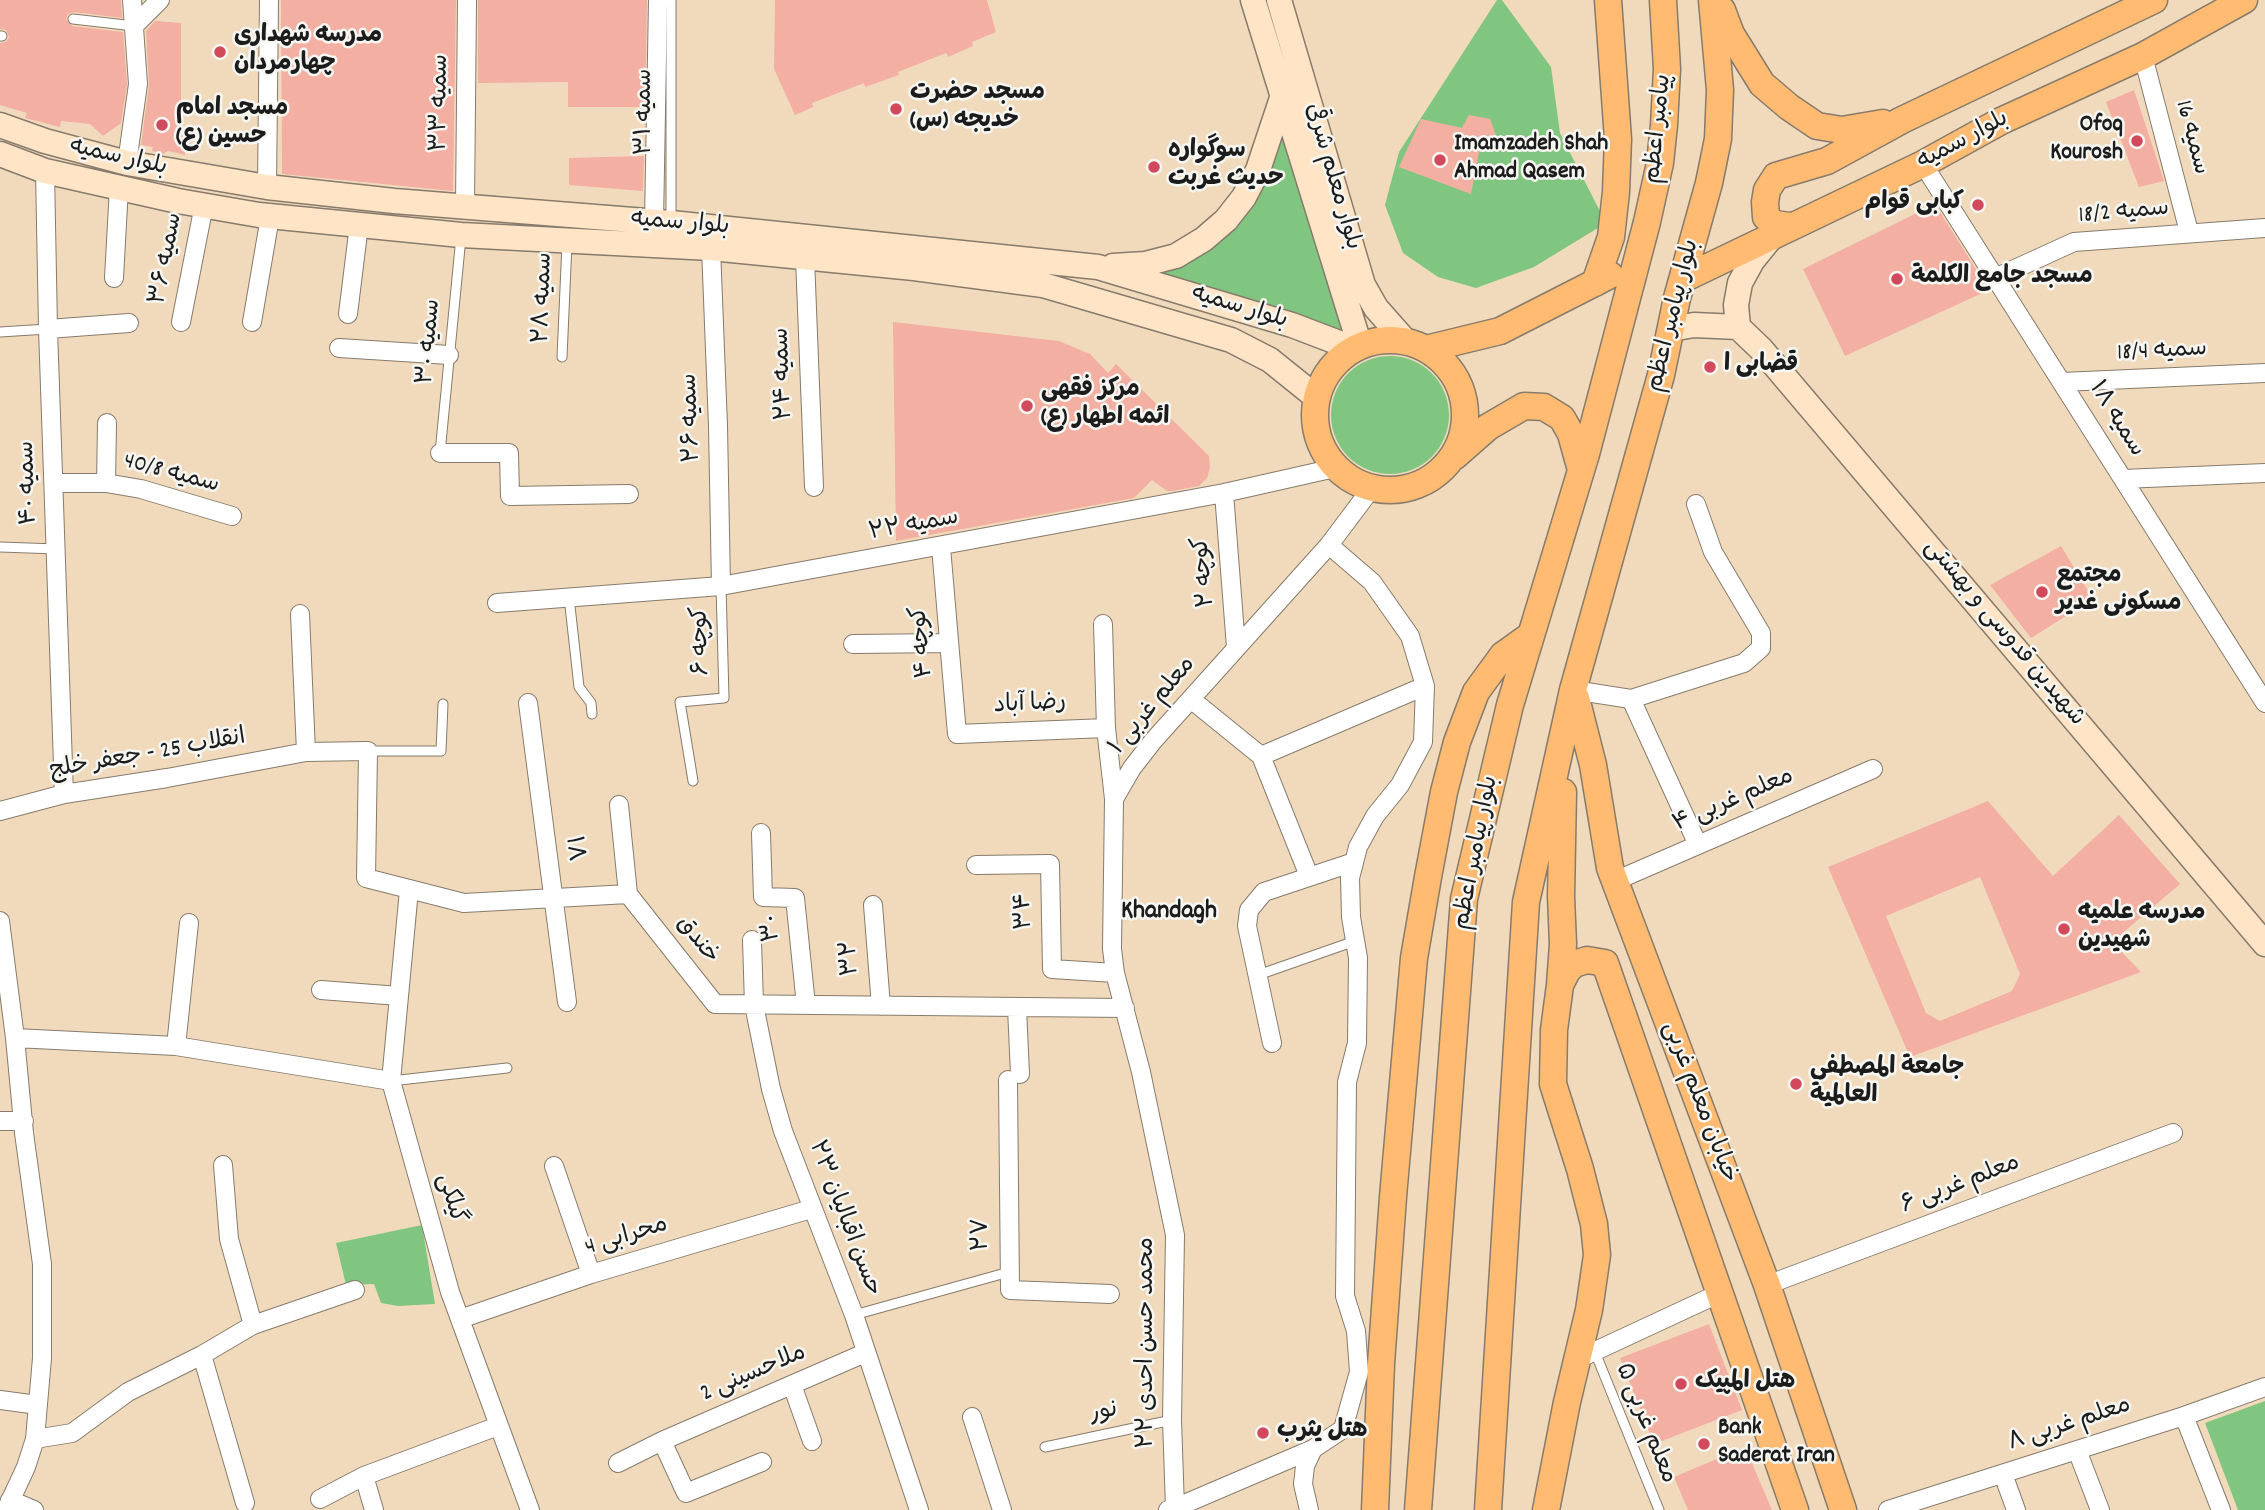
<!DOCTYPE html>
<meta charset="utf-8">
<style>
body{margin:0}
canvas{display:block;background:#f1dabb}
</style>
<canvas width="2265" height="1510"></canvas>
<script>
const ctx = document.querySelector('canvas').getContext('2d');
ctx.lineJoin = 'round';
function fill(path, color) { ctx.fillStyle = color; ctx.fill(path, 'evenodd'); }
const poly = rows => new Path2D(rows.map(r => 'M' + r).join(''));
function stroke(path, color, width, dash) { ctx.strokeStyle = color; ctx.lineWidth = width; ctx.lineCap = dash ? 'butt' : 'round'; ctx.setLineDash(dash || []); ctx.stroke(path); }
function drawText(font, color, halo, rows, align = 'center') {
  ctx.font = font + ' Dekko,"Playpen Sans Arabic",sans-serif'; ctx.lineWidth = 5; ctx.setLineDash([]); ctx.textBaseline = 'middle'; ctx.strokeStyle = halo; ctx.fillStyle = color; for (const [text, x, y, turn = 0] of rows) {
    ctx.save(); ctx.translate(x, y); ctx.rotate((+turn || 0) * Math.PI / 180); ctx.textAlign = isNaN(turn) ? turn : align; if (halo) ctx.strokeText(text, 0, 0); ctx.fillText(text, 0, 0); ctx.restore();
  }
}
const green = poly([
 [1497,0,1502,0,1551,67,1560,133,1606,223,1534,267,1476,288,1438,277,1403,253,1385,205,1399,152],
 [1282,98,1357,346,1098,267,1145,264,1226,220],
 '1331 415a59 59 0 1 1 118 0a59 59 0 1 1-118 0Z',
 [422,1225,435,1304,398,1306,381,1303,374,1284,346,1285,336,1243],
 [2265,1401,2265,1510,2238,1510,2205,1423]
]);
const building = poly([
 [0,0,121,0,122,18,74,12,68,14,66,19,72,26,123,32,127,84,121,123,103,136,90,124,61,121,60,127,25,118,27,113,0,105,0,43,6,42,9,37,6,30,0,29],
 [281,0,456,0,453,191,282,174],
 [478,0,647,0,645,107,568,107,568,82,478,83],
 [775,0,987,0,996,32,972,42,973,46,948,57,946,53,898,72,899,75,865,87,864,83,812,103,813,107,795,115,774,69],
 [155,21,181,23,181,106,185,155,168,151,163,154,152,151,153,147,141,145,149,85,146,31],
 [2134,90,2164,181,2139,187,2106,102],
 [1469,115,1490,119,1496,135,1493,149,1479,152,1471,194,1399,167,1421,119,1462,128],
 [644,156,643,191,569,185,569,158],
 [1935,204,1989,290,1845,356,1803,269],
 [893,322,1059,341,1090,354,1108,373,1116,364,1209,456,1210,468,1207,478,1199,486,1173,491,1167,491,1152,480,1134,498,896,541],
 [2061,546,2093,599,2031,638,1990,585],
 [1988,801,2053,876,2119,815,2180,884,2112,942,2141,972,1910,1057,1828,867],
 [1980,877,2020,974,2012,991,1940,1021,1926,1013,1886,916],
 [1709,1324,1742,1410,1654,1444,1620,1358],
 [1745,1447,1772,1510,1688,1510,1674,1477]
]);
const lane = poly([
 [671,0,671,222],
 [73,19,134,26],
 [0,36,2,36],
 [0,332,48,329],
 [562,357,567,243],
 [440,453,461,237],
 [0,547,57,549],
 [569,597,579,687,591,703,592,714],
 [368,751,441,751,443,704],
 [693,781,680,702,724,698,721,586],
 [1258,975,1355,941],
 [391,1081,507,1068],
 [854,1315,1009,1272],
 [1595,1352,1659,1510],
 [1045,1447,1172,1420]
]);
const street = poly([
 [134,26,160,0],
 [2143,56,2189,232],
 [127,163,138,84,132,0],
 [1923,164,2265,703],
 [45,171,48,329,64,794],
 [267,187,269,0],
 [465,206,467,0],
 [654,222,658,0],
 [711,248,718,426,721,586],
 [805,258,814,487],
 [114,278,119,187],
 [1995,278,2074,242,2265,228],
 [348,314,359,225],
 [181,322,204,205],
 [252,322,270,217],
 [48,329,129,323],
 [339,348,449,355],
 [2062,382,2265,373],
 [440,453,509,453,510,496,629,494],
 [2123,479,2265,473],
 [55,483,106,483,141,489,232,516],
 [106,483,107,423],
 [1224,493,1236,647],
 [941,547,957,734,1106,728],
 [497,603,721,586,1224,493,1335,468],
 [300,614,306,752,368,751,366,878,464,903,628,894,715,1004,1125,1008],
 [1103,624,1106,728,1114,799],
 [853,644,949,643],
 [1573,690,1631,699,1744,663,1761,648,1761,633,1713,552,1696,504],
 [1631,699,1698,845],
 [1192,700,1261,756,1309,876],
 [528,703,567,1002],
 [1261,756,1425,686],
 [619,805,628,894],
 [0,811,64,794,167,778,306,752],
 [761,833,763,897,795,898,806,1005],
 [976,865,1050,864,1052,969,1115,973],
 [1615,881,1873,769],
 [409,890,391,1081,450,1292,530,1510],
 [873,905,881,1006],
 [0,921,15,1038,24,1133,42,1264,42,1358,35,1439,26,1467,6,1510],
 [752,940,754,1005,771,1089,783,1131,854,1315,919,1510],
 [321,990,399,996],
 [1017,1008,1020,1074],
 [15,1038,176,1046,391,1081],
 [1272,1043,1247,926,1249,910,1264,892,1354,862],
 [176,1046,189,923],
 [1008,1080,1010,1290,1110,1294],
 [0,1121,24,1121],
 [223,1165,229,1239,253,1325],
 [554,1166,591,1274],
 [1767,1285,2173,1133],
 [460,1319,591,1274,811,1209],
 [202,1355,245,1503],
 [1576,1360,1718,1294],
 [792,1385,812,1441],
 [0,1400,38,1405],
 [2184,1416,2221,1510],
 [972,1417,1002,1510],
 [35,1439,72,1433,128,1392,202,1355,253,1325,355,1290],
 [662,1441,865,1353],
 [2077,1450,2100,1510],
 [618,1463,662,1441,686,1493,762,1462],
 [2003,1474,2016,1510],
 [364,1476,374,1510],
 [320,1499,364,1476,498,1426],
 [10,1500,34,1510],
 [1175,1508,1313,1449],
 [1168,1510,1175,1508,1172,1420,1175,1235,1141,1072,1115,973,1112,949,1114,799,1132,768,1153,741,1329,545,1371,489],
 [1309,1510,1303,1484,1305,1466,1313,1449,1343,1429,1359,1372,1356,1331,1345,1296,1347,1082,1357,1043,1358,958,1351,917,1350,878,1358,847,1375,816,1400,785,1423,742,1425,686,1410,636,1372,582,1329,545],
 [1888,1510,2184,1416,2265,1387]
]);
const secondary = poly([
 [1253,0,1360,346],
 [1279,0,1363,285,1376,308,1406,342],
 [0,125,45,141,127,163,267,187,394,201,671,223,1098,267,1292,325,1355,349],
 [0,154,45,171,178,201,259,215,461,235,711,248,914,268,1043,285,1231,340,1270,360,1316,397],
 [1113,266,1145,264,1176,256,1204,239,1226,220,1244,197,1258,170,1282,98],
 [1738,327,1761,349,2265,944],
 [1738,327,1736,305,1740,283,1752,261,1773,235],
 [1671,329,1694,325,1738,327]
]);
const primary = poly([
 [1722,10,1731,34,1762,84,1789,107,1817,126,1842,130,1883,123],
 [1790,226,1775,224,1766,217,1765,202,1767,190,1776,176,1827,161,1902,120,2154,0],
 [1683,279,1923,164,2001,121,2143,56,2244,0],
 [1595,283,1611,237,1616,192,1618,139,1608,0],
 '1315 415a75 75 0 1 1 150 0a75 75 0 1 1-150 0Z',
 [1426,349,1500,331,1610,275],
 [1455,456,1488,427,1524,406,1544,407,1562,418,1571,434,1581,470],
 [1576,698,1593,765,1610,868,1767,1285,1843,1510],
 [1560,985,1567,971,1574,964,1587,960,1605,963,1795,1510],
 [1375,1510,1381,1364,1393,1197,1414,958,1428,877,1444,792,1457,742,1476,692,1503,655,1531,635],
 [1418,1510,1464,899,1510,705,1586,454,1647,222,1660,163,1664,125,1667,69,1663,0],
 [1488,1510,1526,902,1573,690,1661,375,1677,298,1709,183,1718,139,1720,90,1712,0],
 [1546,1510,1567,1402,1589,1310,1597,1255,1594,1224,1580,1169,1553,1084,1554,1030,1560,985,1563,944,1561,896,1563,792]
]);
const markers = [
 [220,52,7,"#d1495b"],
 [896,109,7,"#d1495b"],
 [162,125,7,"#d1495b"],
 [2137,141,7,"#d1495b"],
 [1440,160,7,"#d1495b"],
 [1154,167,7,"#d1495b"],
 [1978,205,7,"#d1495b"],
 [1897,279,7,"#d1495b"],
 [1710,367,7,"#d1495b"],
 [1027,406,7,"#d1495b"],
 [2042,592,7,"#d1495b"],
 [2064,929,7,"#d1495b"],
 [1796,1084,7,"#d1495b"],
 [1681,1384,7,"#d1495b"],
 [1263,1433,7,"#d1495b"],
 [1704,1444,7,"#d1495b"]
];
const poiNames = [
 ["مدرسه شهداری",234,38],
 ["چهارمردان",234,66],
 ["مسجد حضرت",910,95],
 ["خدیجه (س)",910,123],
 ["مسجد امام",176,111],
 ["حسین (ع)",176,139],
 ["Ofoq",2123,127,"right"],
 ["Kourosh",2123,155,"right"],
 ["Imamzadeh Shah",1454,146],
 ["Ahmad Qasem",1454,174],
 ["سوگواره",1168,153],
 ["حدیث غربت",1168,181],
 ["کبابی قوام",1964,205,"right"],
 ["مسجد جامع الکلمة",1911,279],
 ["قضابی ا",1724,367],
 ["مرکز فقهی",1041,392],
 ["ائمه اطهار (ع)",1041,420],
 ["مجتمع",2056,578],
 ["مسکونی غدیر",2056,606],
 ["مدرسه علمیه",2078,915],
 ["شهیدین",2078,943],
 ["جامعة المصطفی",1810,1070],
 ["العالمیة",1810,1098],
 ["هتل المپیک",1695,1384],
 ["Bank",1718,1430],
 ["Saderat Iran",1718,1458],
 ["هتل یثرب",1277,1433]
];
const streetNames = [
 ["سمیه ۳۳",442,103,-89],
 ["سمیه ۳۱",647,112,-90],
 ["پیامبر اعظم",1660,129,-84],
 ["سمیه 16",2190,138,75],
 ["بلوار سمیه",1964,142,-28],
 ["بلوار سمیه",118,159,13],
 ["بلوار معلم شرقی",1331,177,74],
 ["سمیه 18/2",2124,214,-5],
 ["بلوار سمیه",680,225,5],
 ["سمیه ۳۶",168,259,-79],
 ["سمیه ۲۸",545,298,-88],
 ["بلوار سمیه",1239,309,17],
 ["بلوار پیامبر اعظم",1675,316,-76],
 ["سمیه ۳۰",431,342,-85],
 ["سمیه 18/4",2162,353,-3],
 ["سمیه ۲۴",785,374,-92],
 ["سمیه ۲۶",693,418,-92],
 ["سمیه ۱۸",2115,420,58],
 ["سمیه 40/8",171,475,15],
 ["سمیه ۴۰",30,483,-92],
 ["سمیه ۲۲",914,527,-10],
 ["کوچه ۲",1206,572,-95],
 ["شهیدین قدوسی و بهشتی",2003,634,50],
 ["کوچه ۶",703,641,-91],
 ["کوچه ۴",924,642,-95],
 ["رضا آباد",1030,706,-3],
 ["معلم غربی ۱",1154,707,-50],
 ["انقلاب 25 - جعفر خلج",148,756,-10],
 ["معلم غربی ۴",1734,802,-23],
 ["۱۸",572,849,83],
 ["بلوار پیامبر اعظم",1478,853,-79],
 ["۳۴",1026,911,-92],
 ["۳۰",773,928,-96],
 ["خندق",696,941,52],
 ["۳۲",852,958,-94],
 ["خیابان معلم غربی",1698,1103,69],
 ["معلم غربی ۶",1961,1186,-21],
 ["گیلکی",449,1199,74],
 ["۲۳ حسن اقبالیان",843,1219,69],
 ["۲۷",984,1235,-90],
 ["محرابی 4",627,1238,-17],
 ["۲۲ محمد حسن احدی",1149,1343,-90],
 ["ملاحسینی 2",754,1375,-23],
 ["نور",1104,1414,-12],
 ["معلم غربی ۵",1644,1424,68],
 ["معلم غربی ۸",2070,1426,-18]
];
const neighbourhoodNames = [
 ["Khandagh",1169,913]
];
fill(green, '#81c680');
fill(building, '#f2afa2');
stroke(lane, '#867b6c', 11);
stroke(street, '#867b6c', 20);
stroke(secondary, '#867b6c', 27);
stroke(primary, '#867b6c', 29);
stroke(lane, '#fff', 9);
stroke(street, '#fff', 18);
stroke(secondary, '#ffe4c6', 24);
stroke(primary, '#febb71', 26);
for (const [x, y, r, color] of markers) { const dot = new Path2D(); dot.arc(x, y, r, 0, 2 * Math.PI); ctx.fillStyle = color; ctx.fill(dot); stroke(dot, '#f6f6f2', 2.5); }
drawText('bold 24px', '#1c1c1c', '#f6f6f2', poiNames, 'left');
drawText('24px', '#1c1c1c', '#f6f6f2', streetNames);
drawText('bold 26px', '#1c1c1c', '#f6f6f2', neighbourhoodNames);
</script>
